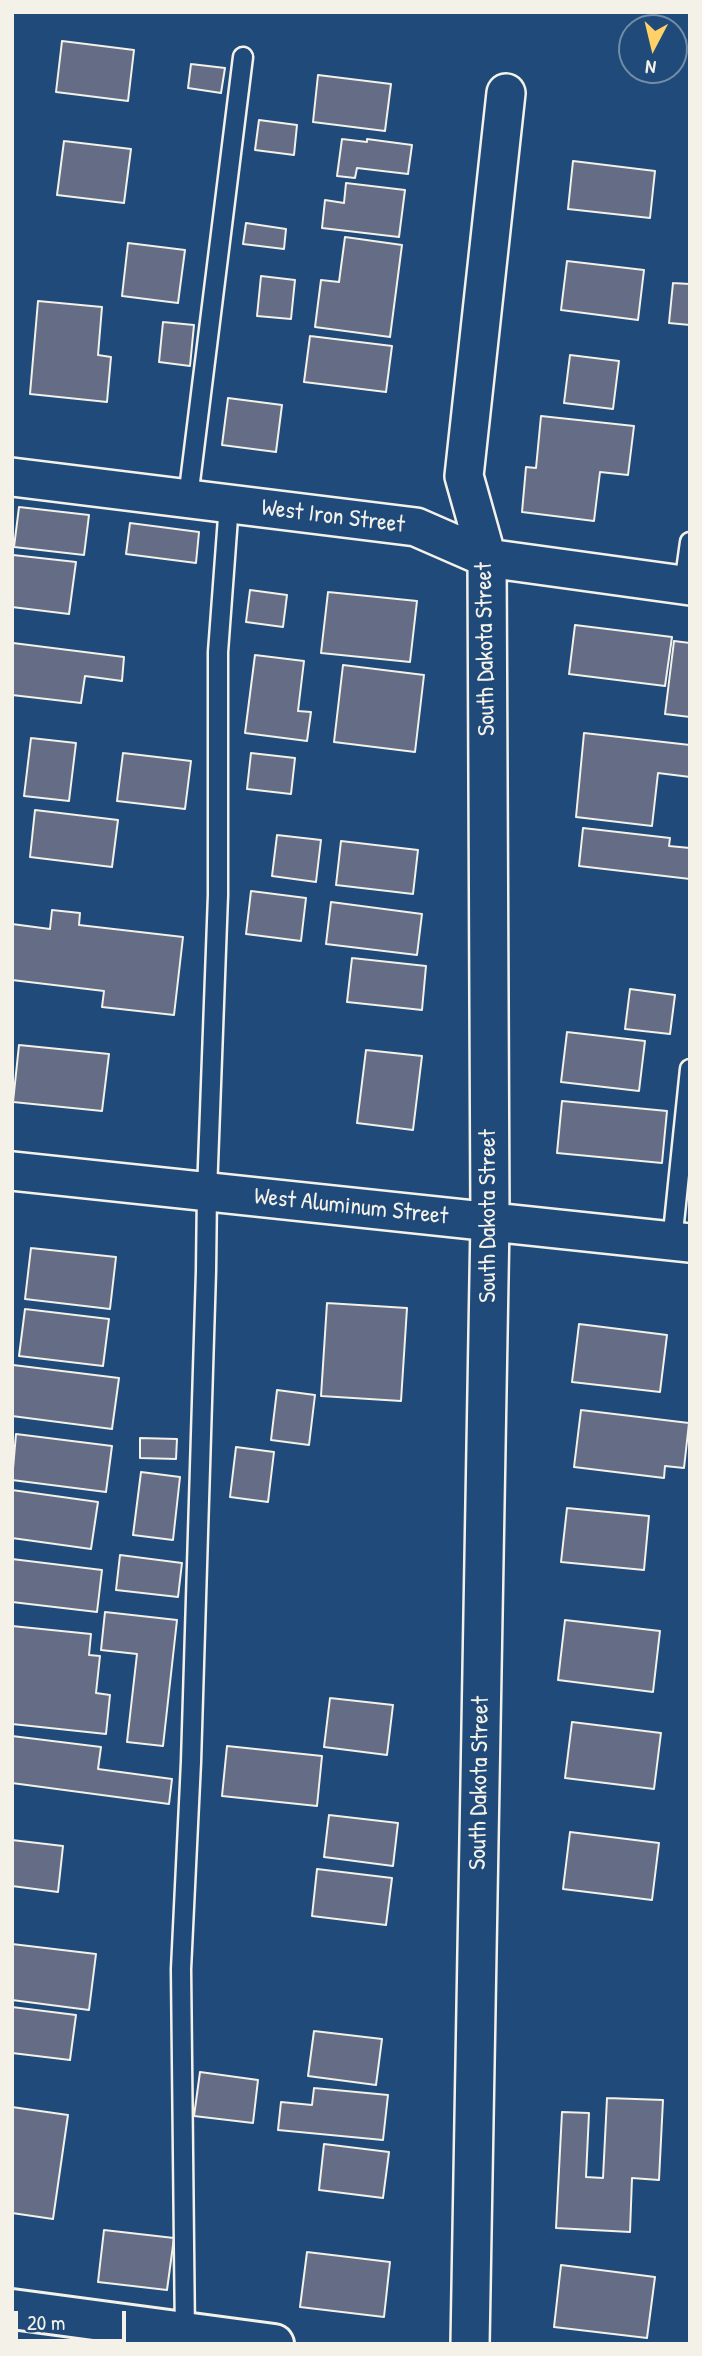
<!DOCTYPE html>
<style>
body{margin:0}
#map{position:relative;width:702px;height:2356px;overflow:hidden;background:#1f4a7a;font-family:"Patrick Hand",sans-serif}
canvas{display:block}
.frame{position:absolute;inset:0;border:14px solid #f4f1e8;pointer-events:none}
.north{position:absolute;left:618px;top:14px;width:70px;height:70px;box-sizing:border-box;background:#1f4a7a;border:2px solid #748da6;border-radius:50%;rotate:187deg;font-size:19px;font-weight:700;line-height:28px;text-align:center;color:#f4f1e8}
.north::after{content:'';display:block;margin:auto;width:24px;height:32px;background:#ffd166;clip-path:polygon(50% 0,100% 100%,50% 72%,0 100%)}
.scale{position:absolute;left:14px;top:2311px;width:112px;height:32px;box-sizing:border-box;border:4px solid #f4f1e8;border-top:0;padding-left:9px;font-size:21px;line-height:24px;white-space:nowrap;color:#f4f1e8;-webkit-text-stroke:5px #1f4a7a;paint-order:stroke}
</style>
<div id="map">
<canvas width="702" height="2356"></canvas>
<div class="frame"></div>
<div class="north">N</div>
<div class="scale">20 m</div>
</div>
<script>
const ctx = document.querySelector('canvas').getContext('2d');
ctx.lineJoin = 'round';
function fill(path, color) { ctx.fillStyle = color; ctx.fill(path, 'evenodd'); }
const poly = rows => new Path2D(rows.map(r => 'M' + r).join(''));
function stroke(path, color, width, dash) { ctx.strokeStyle = color; ctx.lineWidth = width; ctx.lineCap = dash ? 'butt' : 'round'; ctx.setLineDash(dash || []); ctx.stroke(path); }
function drawText(font, color, halo, rows, align = 'center') {
  ctx.font = font + ' "Patrick Hand",sans-serif'; ctx.lineWidth = 5; ctx.setLineDash([]); ctx.textBaseline = 'middle'; ctx.strokeStyle = halo; ctx.fillStyle = color; for (const [text, x, y, turn = 0] of rows) {
    ctx.save(); ctx.translate(x, y); ctx.rotate((+turn || 0) * Math.PI / 180); ctx.textAlign = isNaN(turn) ? turn : align; if (halo) ctx.strokeText(text, 0, 0); ctx.fillText(text, 0, 0); ctx.restore();
  }
}
const building = poly([
 [62,41,134,50,128,101,56,92,62,41],
 [191,64,225,68,221,93,188,88,191,64],
 [318,75,391,84,385,131,313,122,318,75],
 [259,120,297,125,294,155,255,150,259,120],
 [342,139,367,142,367,139,412,145,408,174,357,168,355,178,337,176,342,139],
 [64,141,131,149,124,203,57,195,64,141],
 [573,161,655,171,650,218,568,209,573,161],
 [346,183,405,190,399,237,322,228,325,200,344,203,346,183],
 [246,223,286,229,284,249,243,244,246,223],
 [345,237,402,245,390,337,315,327,321,280,339,282,345,237],
 [128,243,185,250,178,303,122,296,128,243],
 [567,261,644,270,638,320,561,310,567,261],
 [261,276,295,280,291,319,257,316,261,276],
 [673,283,690,284,690,325,669,323,673,283],
 [38,301,102,307,98,355,111,357,107,402,30,394,38,301],
 [163,322,194,325,190,366,159,362,163,322],
 [310,336,392,346,386,392,304,382,310,336],
 [570,355,619,361,613,409,564,403,570,355],
 [228,398,282,405,276,452,222,445,228,398],
 [541,416,634,426,628,475,600,472,594,521,522,512,526,467,536,468,541,416],
 [19,507,89,515,84,555,14,547,19,507],
 [130,523,199,532,196,563,126,554,130,523],
 [13,555,76,562,69,614,12,607,13,555],
 [250,590,287,595,283,627,246,622,250,590],
 [328,592,417,601,410,662,321,653,328,592],
 [575,625,672,637,665,686,569,674,575,625],
 [674,641,690,643,690,717,665,714,674,641],
 [13,643,124,657,122,681,85,676,81,703,12,695,13,643],
 [255,655,304,661,298,711,311,712,307,741,245,733,255,655],
 [343,665,424,675,415,752,334,742,343,665],
 [584,733,690,745,690,777,658,773,652,826,576,817,584,733],
 [31,738,76,743,69,801,24,796,31,738],
 [123,753,191,761,185,809,117,801,123,753],
 [251,753,295,758,291,794,247,789,251,753],
 [35,810,118,820,112,867,30,857,35,810],
 [583,828,670,838,669,846,690,848,690,879,579,866,583,828],
 [277,835,321,840,316,882,272,876,277,835],
 [341,841,418,850,413,894,336,885,341,841],
 [251,891,306,898,301,941,246,934,251,891],
 [331,902,422,914,417,955,326,944,331,902],
 [52,910,80,913,79,925,183,937,174,1015,102,1007,104,991,12,980,12,924,50,929,52,910],
 [352,958,426,966,422,1010,347,1002,352,958],
 [630,989,675,995,670,1034,625,1029,630,989],
 [567,1032,645,1041,639,1091,561,1082,567,1032],
 [19,1045,109,1054,102,1111,13,1102,19,1045],
 [366,1050,422,1056,413,1130,357,1123,366,1050],
 [562,1101,667,1111,662,1163,557,1153,562,1101],
 [31,1248,116,1257,110,1309,25,1299,31,1248],
 [327,1303,407,1308,401,1401,321,1396,327,1303],
 [25,1309,109,1319,103,1366,19,1356,25,1309],
 [579,1324,667,1335,660,1392,572,1382,579,1324],
 [13,1365,119,1378,112,1429,12,1416,13,1365],
 [277,1390,315,1395,309,1445,271,1440,277,1390],
 [581,1410,689,1423,684,1468,665,1466,664,1478,574,1467,581,1410],
 [16,1434,112,1446,106,1492,12,1480,16,1434],
 [140,1438,177,1439,176,1459,140,1458,140,1438],
 [236,1447,274,1452,268,1502,230,1497,236,1447],
 [141,1472,180,1477,173,1540,133,1535,141,1472],
 [12,1490,98,1502,91,1549,12,1538,12,1490],
 [567,1508,649,1516,644,1570,561,1562,567,1508],
 [120,1555,182,1563,178,1597,116,1590,120,1555],
 [12,1559,102,1570,97,1612,12,1602,12,1559],
 [105,1612,177,1620,163,1746,127,1742,137,1654,101,1650,105,1612],
 [565,1620,660,1631,653,1692,558,1680,565,1620],
 [12,1626,91,1634,89,1655,100,1656,96,1693,110,1695,106,1734,12,1724,12,1626],
 [330,1698,393,1705,387,1755,324,1747,330,1698],
 [572,1722,661,1733,654,1789,565,1778,572,1722],
 [12,1736,101,1747,98,1769,172,1779,169,1804,12,1783,12,1736],
 [227,1746,322,1756,317,1806,222,1796,227,1746],
 [329,1815,398,1823,393,1866,324,1857,329,1815],
 [570,1832,659,1843,652,1900,563,1889,570,1832],
 [12,1840,63,1846,58,1892,12,1886,12,1840],
 [317,1869,392,1878,386,1925,312,1916,317,1869],
 [12,1944,96,1954,89,2010,12,2000,12,1944],
 [12,2007,76,2015,70,2060,12,2053,12,2007],
 [314,2031,382,2039,376,2085,308,2076,314,2031],
 [200,2072,258,2080,253,2123,194,2116,200,2072],
 [314,2088,388,2095,383,2140,278,2130,281,2102,312,2105,314,2088],
 [607,2098,663,2100,659,2180,632,2178,630,2232,556,2228,562,2112,589,2113,586,2177,603,2178,607,2098],
 [12,2107,68,2115,53,2219,12,2213,12,2107],
 [324,2144,389,2152,383,2198,319,2190,324,2144],
 [104,2230,174,2238,167,2290,98,2282,104,2230],
 [307,2252,390,2262,384,2317,300,2307,307,2252],
 [561,2265,655,2277,647,2338,554,2327,561,2265]
]);
const service = poly([
 [188,498,243,57],
 [684,585,690,542],
 [672,1242,690,1069],
 [185,2337,181,1969,191,1762,206,1271,207,1192,218,895,218,652,229,504]
]);
const minor = poly([
 [12,477,416,527,487,558,690,586],
 [12,1171,690,1243],
 [470,2344,490,1222,487,558,464,476,506,93]
]);
const tertiary = poly([
 [12,2309,274,2344]
]);
const streetNames = [
 ["West Iron Street",333,517,7],
 ["South Dakota Street",486,649,-91],
 ["West Aluminum Street",351,1207,6],
 ["South Dakota Street",489,1216,-90],
 ["South Dakota Street",480,1783,-89]
];
fill(building, '#646d85');
stroke(building, '#f4f1e8', 2);
stroke(service, '#f4f1e8', 23);
stroke(minor, '#f4f1e8', 42);
stroke(tertiary, '#f4f1e8', 44);
stroke(service, '#1f4a7a', 18);
stroke(minor, '#1f4a7a', 37);
stroke(tertiary, '#1f4a7a', 38);
drawText('24px', '#f4f1e8', '#1f4a7a', streetNames);
</script>
